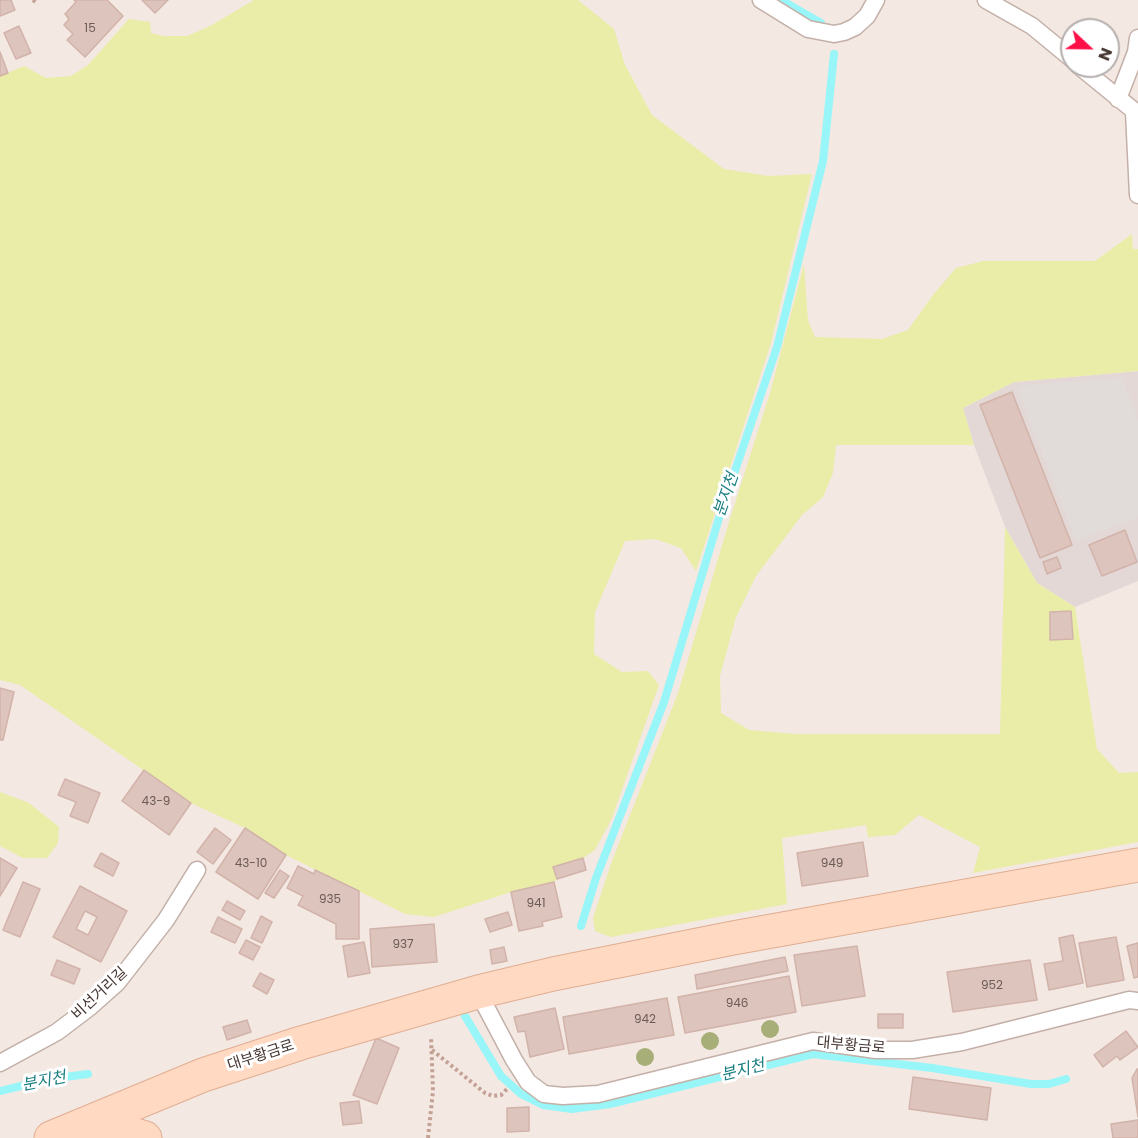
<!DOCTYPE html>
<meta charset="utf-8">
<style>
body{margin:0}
#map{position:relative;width:1138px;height:1138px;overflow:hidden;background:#f4e8e3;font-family:Poppins,sans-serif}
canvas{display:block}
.north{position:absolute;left:1060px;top:18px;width:60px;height:60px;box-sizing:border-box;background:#fff;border:2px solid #b5afad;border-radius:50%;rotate:112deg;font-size:16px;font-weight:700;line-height:24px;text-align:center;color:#463733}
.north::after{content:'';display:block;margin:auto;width:21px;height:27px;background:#ff0f48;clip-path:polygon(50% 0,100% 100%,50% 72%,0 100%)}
</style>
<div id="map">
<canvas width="1138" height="1138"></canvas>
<div class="north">N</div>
</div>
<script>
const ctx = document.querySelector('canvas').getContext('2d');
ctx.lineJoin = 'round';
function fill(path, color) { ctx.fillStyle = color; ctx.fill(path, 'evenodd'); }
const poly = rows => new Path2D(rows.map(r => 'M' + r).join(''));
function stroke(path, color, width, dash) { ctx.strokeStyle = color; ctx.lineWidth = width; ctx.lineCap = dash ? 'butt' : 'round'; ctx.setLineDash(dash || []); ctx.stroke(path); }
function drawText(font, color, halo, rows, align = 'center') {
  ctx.font = font + ' Poppins,"Noto Sans KR",sans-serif'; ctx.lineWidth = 6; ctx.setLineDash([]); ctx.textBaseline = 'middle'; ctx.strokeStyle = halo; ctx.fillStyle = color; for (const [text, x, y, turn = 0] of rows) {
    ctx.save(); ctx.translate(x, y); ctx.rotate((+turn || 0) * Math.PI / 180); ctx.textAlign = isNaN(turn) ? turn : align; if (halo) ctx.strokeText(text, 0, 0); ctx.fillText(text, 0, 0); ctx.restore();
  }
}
const industrial = poly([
 [1138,371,1138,581,1075,607,1037,583,1005,527,974,445,963,408,1014,382]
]);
const green = poly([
 [254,0,578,0,614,29,625,65,652,115,724,169,768,176,812,174,771,343,696,571,681,548,655,539,625,541,595,612,594,654,622,672,648,671,659,685,612,818,595,850,583,858,553,867,557,879,554,882,511,892,434,917,405,914,286,855,245,828,191,803,20,685,0,680,0,76,24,66,46,78,71,76,88,65,129,19,150,22,151,33,163,36,187,36,210,26],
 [1132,234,1133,249,1138,249,1138,371,1014,382,963,408,974,445,836,445,833,473,823,497,802,515,756,576,736,617,720,676,721,713,749,730,796,734,1000,734,1005,527,1037,583,1075,607,1097,749,1119,773,1138,772,1138,842,973,873,980,847,919,815,895,835,868,837,866,825,782,838,787,904,611,937,595,931,593,918,612,861,678,693,729,522,770,393,804,264,808,320,815,337,882,339,908,330,933,295,956,268,983,261,1095,261],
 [0,792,29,803,59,827,58,843,47,858,23,858,0,846]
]);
const parking = poly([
 [1122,377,1138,420,1138,517,1076,541,1016,386]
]);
const stream = poly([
 [781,0,821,23],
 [581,926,596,878,664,702,719,518,777,347,823,161,834,54],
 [465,1016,501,1076,521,1094,543,1105,572,1109,610,1104,813,1054,932,1068,1031,1084,1049,1084,1066,1079],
 [0,1091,49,1079,88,1074]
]);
const building = poly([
 [0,0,11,0,15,10,0,16,0,0],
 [74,0,107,0,123,16,85,57,67,40,73,34,64,25,69,19,65,14,76,2,74,0],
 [142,0,168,0,155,13,142,0],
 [19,26,31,53,16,59,4,33,19,26],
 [0,52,8,73,0,76,0,52],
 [1012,392,1072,545,1040,558,980,405,1012,392],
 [1125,530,1137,562,1102,576,1089,545,1125,530],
 [1057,557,1061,568,1047,574,1043,562,1057,557],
 [1071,611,1073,639,1050,640,1050,612,1071,611],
 [0,688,14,692,3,740,0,740,0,688],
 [144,770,191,803,169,835,122,801,144,770],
 [65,779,100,793,88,823,70,816,76,802,58,795,65,779],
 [215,828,231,840,213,864,197,852,215,828],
 [245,828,286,855,258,899,216,872,245,828],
 [863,842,868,876,802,886,797,853,863,842],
 [101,853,119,863,113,876,94,866,101,853],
 [0,858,17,868,0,896,0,858],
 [583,858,586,870,557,879,553,867,583,858],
 [298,866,314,874,315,870,359,891,359,939,336,939,336,924,298,905,303,896,287,888,298,866],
 [280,870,289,876,274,898,265,893,280,870],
 [23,882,40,889,20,937,3,930,23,882],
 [554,882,562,917,542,922,543,926,519,931,511,892,554,882],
 [80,886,127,911,101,962,53,937,80,886],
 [85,911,97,917,88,935,76,929,85,911],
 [227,901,245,911,240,920,222,910,227,901],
 [508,912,512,925,490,932,485,919,508,912],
 [261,916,272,922,262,943,251,938,261,916],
 [218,917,242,929,235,943,211,932,218,917],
 [434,924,437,962,372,967,370,929,434,924],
 [1073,935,1083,983,1049,990,1044,964,1063,961,1059,938,1073,935],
 [1116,937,1124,980,1087,987,1079,943,1116,937],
 [246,940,260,947,253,960,239,953,246,940],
 [364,942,370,973,348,977,343,946,364,942],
 [1138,943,1138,977,1134,978,1127,946,1138,943],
 [857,946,865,996,802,1006,794,955,857,946],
 [504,947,507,961,492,964,490,950,504,947],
 [785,957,788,971,697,989,695,975,785,957],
 [57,960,80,969,74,984,51,975,57,960],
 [1030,960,1037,1000,953,1012,947,972,1030,960],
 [260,973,274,980,267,994,253,986,260,973],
 [789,976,796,1012,685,1033,678,997,789,976],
 [667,998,674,1035,569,1054,563,1017,667,998],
 [555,1008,564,1049,530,1057,525,1031,518,1032,514,1017,555,1008],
 [878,1014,903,1014,903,1028,878,1028,878,1014],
 [247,1020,251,1032,227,1040,223,1027,247,1020],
 [1126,1031,1138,1047,1120,1060,1117,1056,1103,1067,1094,1055,1126,1031],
 [376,1038,399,1048,377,1104,353,1095,376,1038],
 [1137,1069,1138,1069,1138,1117,1132,1078,1137,1069],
 [913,1077,991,1088,987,1120,909,1109,913,1077],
 [359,1101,362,1123,343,1125,340,1103,359,1101],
 [529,1107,529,1131,507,1132,507,1108,529,1107],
 [1138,1120,1138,1138,1113,1138,1111,1124,1138,1120]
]);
const path = poly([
 [33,0,37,3],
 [432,1050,485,1093,493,1096,501,1095,508,1088],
 [428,1138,433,1091,431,1037]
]);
const lane = poly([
 [761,0,808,29,834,34,844,32,855,27,867,16,876,0],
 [986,0,1032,26,1072,59],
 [1079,66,1138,114],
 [1118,99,1136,52,1138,38],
 [1134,112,1138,195],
 [478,992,514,1060,528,1082,544,1094,563,1096,598,1094,813,1041,876,1050,912,1050,962,1042,1129,1000,1138,1001],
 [0,1063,57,1032,90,1007,117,983,166,920,197,870]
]);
const secondary = poly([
 [92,1121,145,1138],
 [51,1138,203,1075,301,1043,478,992,553,974,733,938,1138,865]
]);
const trees = [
 [770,1029],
 [710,1041],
 [645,1057]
];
const numberNames = [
 ["15",90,29],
 ["43-9",156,802],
 ["43-10",251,864],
 ["949",832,864],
 ["935",330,900],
 ["941",536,904],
 ["937",403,945],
 ["952",992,986],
 ["946",737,1004],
 ["942",645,1020]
];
const streetNames = [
 ["비선거리길",100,994,-43],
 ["대부황금로",851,1046,5],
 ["대부황금로",261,1056,-18]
];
const waterNames = [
 ["분지천",727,495,-71],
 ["분지천",743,1071,-14],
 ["분지천",44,1082,-11]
];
fill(industrial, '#e3d8d6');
fill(green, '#e9eda7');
fill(parking, '#e1dbd9');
stroke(stream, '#98f6f8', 8);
fill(building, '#ddc4bd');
stroke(building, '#d2b3aa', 1.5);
stroke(lane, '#c3b0a8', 19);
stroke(secondary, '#e0ad91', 35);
stroke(path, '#c4a195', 4, [3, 3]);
stroke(lane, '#fff', 16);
stroke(secondary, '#ffd9c2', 33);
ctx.fillStyle = '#a7ae78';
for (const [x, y] of trees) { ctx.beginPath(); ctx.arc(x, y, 9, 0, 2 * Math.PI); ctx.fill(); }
drawText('12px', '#6c5a56', null, numberNames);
drawText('15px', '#463733', '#fff', streetNames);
drawText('italic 16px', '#1b7e81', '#fff', waterNames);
</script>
